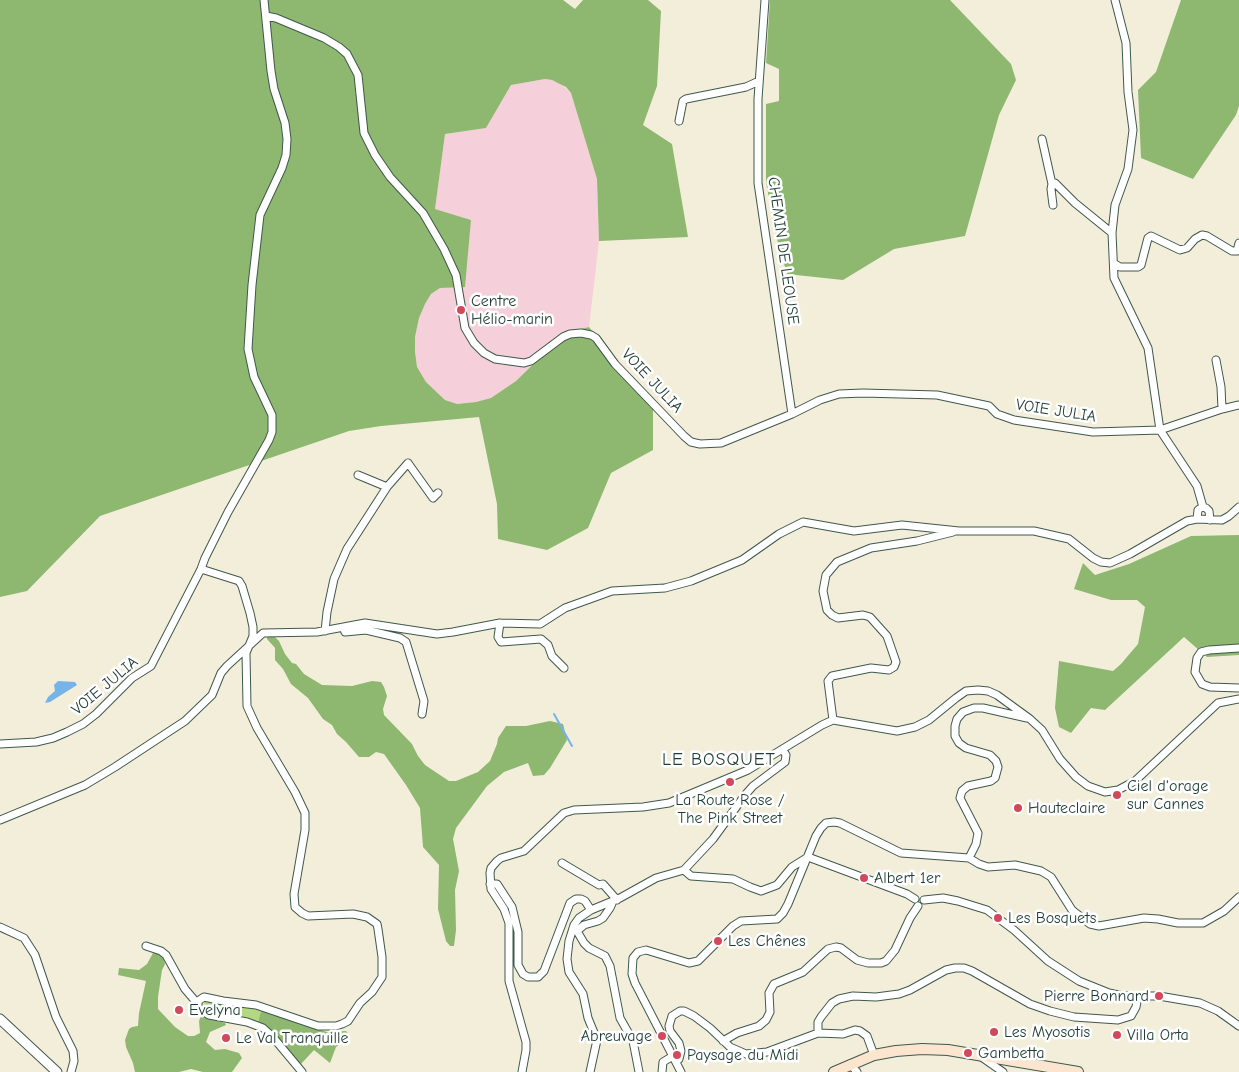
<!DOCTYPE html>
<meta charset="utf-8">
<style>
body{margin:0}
canvas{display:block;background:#f2eeda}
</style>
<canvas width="1239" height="1072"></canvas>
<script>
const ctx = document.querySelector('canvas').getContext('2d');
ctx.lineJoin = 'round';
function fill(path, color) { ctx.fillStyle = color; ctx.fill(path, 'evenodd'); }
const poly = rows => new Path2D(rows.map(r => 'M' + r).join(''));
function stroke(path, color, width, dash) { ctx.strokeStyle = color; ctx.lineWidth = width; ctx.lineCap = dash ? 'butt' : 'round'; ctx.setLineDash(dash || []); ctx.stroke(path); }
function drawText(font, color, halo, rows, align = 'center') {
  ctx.font = font + ' "Comic Neue",sans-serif'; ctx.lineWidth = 5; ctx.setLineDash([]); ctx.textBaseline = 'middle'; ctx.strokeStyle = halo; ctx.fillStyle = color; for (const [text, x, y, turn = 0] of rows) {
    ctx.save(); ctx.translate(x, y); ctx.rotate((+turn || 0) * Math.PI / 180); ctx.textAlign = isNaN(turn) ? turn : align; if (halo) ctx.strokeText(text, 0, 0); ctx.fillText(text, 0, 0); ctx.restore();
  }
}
const built = poly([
 [546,79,559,82,571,93,597,179,599,241,589,327,565,333,516,381,491,398,476,402,457,404,445,400,426,382,417,367,415,352,415,337,419,318,425,304,431,294,440,288,465,286,471,220,435,209,445,134,486,128,511,85]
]);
const green = poly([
 [205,1001,244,1006,261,1011,258,1022,248,1018,207,1011,202,1007]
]);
const forest = poly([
 [0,0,563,0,575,9,583,0,648,0,661,11,657,86,643,125,672,144,688,237,599,241,597,179,571,93,566,87,552,80,545,79,511,85,486,128,445,134,435,209,471,220,465,287,440,288,431,294,425,304,419,318,415,337,415,352,417,367,426,382,445,400,457,404,476,402,491,398,516,381,565,333,589,327,653,408,653,450,611,473,588,528,547,550,498,539,497,504,479,417,381,426,349,431,100,516,27,591,0,597],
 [770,0,950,0,1011,64,1016,80,999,115,965,236,894,249,843,280,787,274,776,236,766,182,766,104,779,101,779,69,766,63],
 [1181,0,1239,0,1239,106,1236,115,1193,179,1141,158,1138,90,1156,72],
 [1239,535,1239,655,1207,657,1184,637,1105,710,1091,708,1071,733,1059,727,1055,708,1059,661,1113,671,1121,664,1138,644,1145,607,1137,600,1111,600,1074,589,1083,563,1095,575,1129,564,1191,536],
 [270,636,274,636,279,641,285,654,292,663,296,664,304,674,322,685,352,686,372,681,381,682,384,687,387,696,383,709,384,715,412,744,418,756,425,765,449,781,456,781,478,772,490,761,497,744,498,738,506,726,526,726,550,721,563,724,567,740,550,768,544,775,533,776,528,763,504,772,487,786,456,828,453,839,459,871,455,890,456,930,454,946,450,946,446,941,438,909,439,865,423,847,420,808,406,785,384,754,376,752,369,757,359,757,346,742,337,734,332,725,323,719,308,698,291,684,283,669,275,660,275,648,267,639,267,637],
 [153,953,160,954,164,959,165,964,162,970,158,997,158,1009,175,1027,188,1036,194,1036,200,1033,199,1021,201,1016,225,1023,226,1025,210,1032,206,1042,215,1050,225,1049,239,1053,242,1058,232,1072,203,1072,191,1069,179,1072,135,1072,133,1063,126,1047,125,1040,129,1029,132,1027,138,1026,139,1013,146,981,118,975,119,968,139,970,147,964],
 [261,1011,327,1032,346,1031,349,1035,348,1038,336,1047,330,1063,314,1050,301,1064,269,1029,258,1022]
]);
const water = poly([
 [58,681,75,682,77,685,50,702,45,703,48,697,55,691,54,685]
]);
const stream = poly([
 [554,714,572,746]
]);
const minor = poly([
 [765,0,758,99,758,183,792,414],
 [1115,0,1126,43,1128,92,1133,130,1128,169,1115,205,1112,233,1114,278,1148,348,1160,430,1197,486,1203,507],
 [266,16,276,18,324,38,339,47,347,54,358,75,364,133,375,155,390,177,423,213,444,249,456,275,465,328,474,343,484,353,495,359,524,363,531,361,563,337,570,334,581,333,591,335,596,338,615,364,684,436,691,442,700,444,721,443,792,414,820,400,839,394,863,393,937,395,989,406,997,414,1014,420,1093,432,1160,430,1222,409,1221,387,1216,360],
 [679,121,683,101,686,99,746,87,759,81],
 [1042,139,1052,184,1051,189,1053,205],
 [1052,184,1055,183,1075,203,1112,233],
 [1115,264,1120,267,1138,267,1141,265,1148,238,1151,236,1180,250,1187,248,1195,239,1202,235,1207,236,1232,251,1237,251,1239,243],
 [1222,409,1239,405],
 [358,475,387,487],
 [1197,519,1198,510,1202,507,1206,508,1209,511,1210,520],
 [201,569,239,581,242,586,250,613,253,627,253,636,246,653,247,706,257,728,295,792,305,813,305,830,294,894,295,907,302,913,308,916,353,914,367,917,377,924,378,929,382,957,382,977,372,992,360,1003,348,1021,342,1024,336,1026,318,1026,256,1005,223,1001,204,997,198,1001,198,1008,209,1015,247,1022,263,1028,272,1036,302,1072],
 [500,623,498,637,501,642,541,639,548,645,552,656,564,668],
 [343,627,345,632,366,630,400,638,406,642,424,701,422,714],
 [325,631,327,612,334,579,347,549,387,487,408,463,433,498,438,493],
 [1239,648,1209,650,1201,652,1197,658,1195,672,1202,684,1210,687,1239,688],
 [833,720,828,681,832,676,871,668,889,670,894,667,896,662,887,636,870,617,863,615,838,618,832,615,827,610,823,591,826,575,837,562,871,548,917,541,953,532],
 [0,744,36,742,53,738,67,732,83,724,96,714,132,678,151,666,201,569,205,558,228,512,269,440,272,432,272,415,254,377,248,349,252,285,260,215,282,168,286,155,287,139,285,123,274,89,271,71,264,0],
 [0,820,85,785,115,767,185,721,212,695,221,673,227,666,263,633,317,632,365,623,437,634,453,632,500,623,540,624,565,608,612,591,665,588,691,581,742,560,779,534,803,522,854,531,902,525,959,531,1034,531,1069,539,1093,558,1101,562,1110,563,1130,554,1187,521,1197,519,1222,520,1229,516,1239,507],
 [808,857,907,894,915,899],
 [969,858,976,844,978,833,960,798,962,791,968,786,991,781,995,778,998,767,996,761,990,755,966,748,959,743,955,736,955,726,957,719,963,712,974,708,983,708,1027,718],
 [562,863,599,885,603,884,617,900],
 [684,870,691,876,733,879,750,887,761,891,777,885,792,867,808,857],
 [490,884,497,884,512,907,518,932,518,965,523,974,528,977,538,977,544,971,570,903,576,899,581,899,585,901,591,910,579,918,574,925,569,941,567,959,569,972,583,994,588,1018,597,1040,590,1072],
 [924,900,943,898,958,901,987,910,1014,930,1048,961,1079,981,1109,993,1123,996,1159,996,1200,1003,1218,1011,1239,1026],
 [613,901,610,908,603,918,598,921,584,925,577,931,584,943,589,948,605,956,610,966,620,1018,633,1041,639,1072],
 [591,910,620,898,656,878,684,870,713,839,745,795,753,786,785,762,786,755,783,750],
 [0,927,24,938,35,955,56,1017,73,1051,74,1061,71,1072],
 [146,946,161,951,166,955,185,989,197,1003],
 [818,1033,818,1022,821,1017,832,1003,839,999,853,996,876,997,899,994,910,990,946,970,955,968,964,968,972,971,1030,1004,1050,1011,1074,1017,1118,1020,1131,1016,1136,1007,1138,996],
 [723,1041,737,1033,759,1026,766,1020,770,1012,769,993,774,984,803,972,828,949,836,947,841,948,857,960,868,963,881,963,886,961,895,950,910,918,918,906],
 [980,1056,1003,1072],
 [676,1062,679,1059,681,1051,679,1043,670,1031,669,1026,672,1016,680,1011,684,1011,694,1016,710,1028,730,1047,746,1054,767,1052,818,1033,843,1034,855,1030,860,1031,867,1036,874,1055],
 [850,1064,857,1072],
 [522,1072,526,1050,526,1042,509,981,509,923,504,909,491,889,490,873,491,868,497,861,501,858,524,851,564,813,574,810,643,807,669,803,748,770,822,725,833,720,897,731,915,727,929,720,956,698,966,691,978,690,988,691,997,695,1030,719,1042,730,1060,759,1076,777,1088,786,1105,792,1118,790,1135,781,1218,703,1239,699],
 [662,1072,663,1062,673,1056],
 [681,1072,635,983,632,974,633,958,638,952,646,950,689,963,698,961,733,926,741,921,777,919,783,913,788,904,816,836,821,828,826,823,834,822,840,823,901,853,969,858,979,864,988,867,1015,865,1041,871,1051,877,1072,910,1090,924,1099,926,1144,918,1158,919,1178,923,1203,923,1224,911,1239,897]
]);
const tertiary = poly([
 [0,1019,57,1072]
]);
const secondary = poly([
 [834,1072,874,1055,896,1051,922,1049,948,1050,1078,1072]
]);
const markers = [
 [461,310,5,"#d1495b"],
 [730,782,5,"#d1495b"],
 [1117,795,5,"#d1495b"],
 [1018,808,5,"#d1495b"],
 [864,878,5,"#d1495b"],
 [998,918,5,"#d1495b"],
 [718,941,5,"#d1495b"],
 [1159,996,5,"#d1495b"],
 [179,1010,5,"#d1495b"],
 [994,1032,5,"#d1495b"],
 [1117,1035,5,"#d1495b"],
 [662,1036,5,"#d1495b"],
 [226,1038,5,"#d1495b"],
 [968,1053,5,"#d1495b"],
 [677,1055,5,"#d1495b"]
];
const streetNames = [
 ["CHEMIN DE LEOUSE",783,251,82],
 ["VOIE JULIA",652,381,47],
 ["VOIE JULIA",1056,411,9],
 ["VOIE JULIA",105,686,-40]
];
const poiNames = [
 ["Centre",471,301],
 ["Hélio-marin",471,319],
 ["Ciel d'orage",1127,786],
 ["sur Cannes",1127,804],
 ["La Route Rose /",730,800,"center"],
 ["The Pink Street",730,818,"center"],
 ["Hauteclaire",1028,808],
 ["Albert 1er",874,878],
 ["Les Bosquets",1008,918],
 ["Les Chênes",728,941],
 ["Pierre Bonnard",1149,996,"right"],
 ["Evelyna",189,1010],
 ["Les Myosotis",1004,1032],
 ["Villa Orta",1127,1035],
 ["Abreuvage",652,1036,"right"],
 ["Le Val Tranquille",236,1038],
 ["Gambetta",978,1053],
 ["Paysage du Midi",687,1055]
];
const neighbourhoodNames = [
 ["LE BOSQUET",719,760]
];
fill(built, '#f5cfd9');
fill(green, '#b3d881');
fill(forest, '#8eb86f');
fill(water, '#75b3e8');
stroke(stream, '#75b3e8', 2);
stroke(minor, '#3f584d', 9);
stroke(tertiary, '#3f584d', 11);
stroke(secondary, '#3f584d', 12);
stroke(minor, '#fff', 7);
stroke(tertiary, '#fff', 9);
stroke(secondary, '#fce5cf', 10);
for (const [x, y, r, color] of markers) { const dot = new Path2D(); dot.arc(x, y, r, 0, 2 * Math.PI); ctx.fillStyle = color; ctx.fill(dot); stroke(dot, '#fff', 2); }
drawText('16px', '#1f3d34', '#fff', streetNames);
drawText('16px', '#1f3d34', '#fff', poiNames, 'left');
ctx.letterSpacing = '1px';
drawText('18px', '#1f3d34', '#fff', neighbourhoodNames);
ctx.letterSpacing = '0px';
</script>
